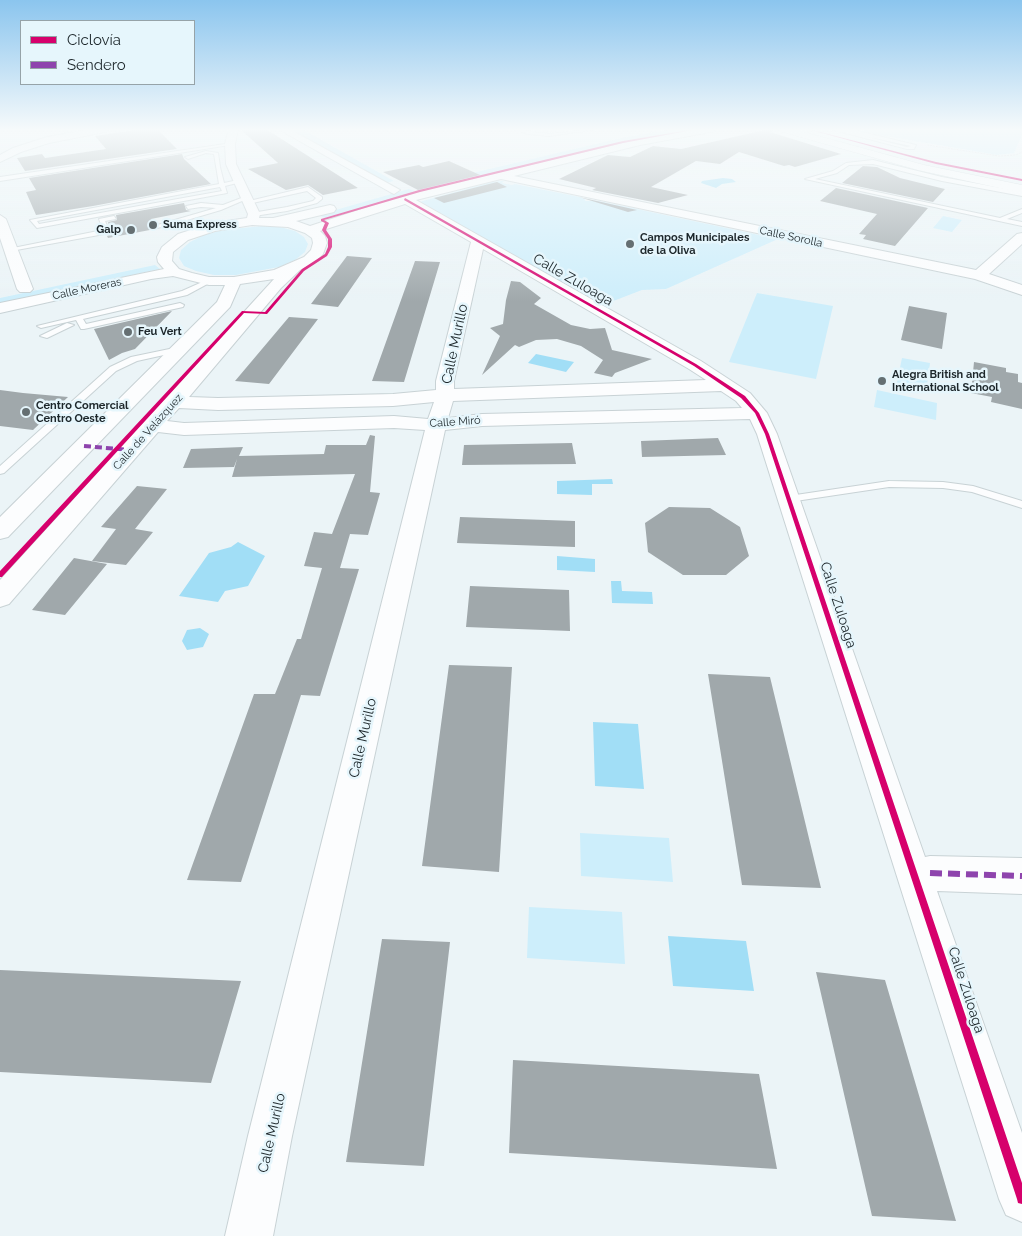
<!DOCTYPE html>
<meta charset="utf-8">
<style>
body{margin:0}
#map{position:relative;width:1022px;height:1236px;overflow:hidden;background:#ebf4f7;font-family:Raleway,sans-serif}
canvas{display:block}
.legend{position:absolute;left:20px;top:20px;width:175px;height:65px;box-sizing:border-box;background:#e6f6fc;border:1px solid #96a3a8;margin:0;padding:6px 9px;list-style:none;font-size:15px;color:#1d272b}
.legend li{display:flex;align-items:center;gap:10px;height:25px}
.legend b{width:25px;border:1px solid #96a3a8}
</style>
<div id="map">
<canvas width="1022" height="1236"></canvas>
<ul class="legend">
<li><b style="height:6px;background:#d6006c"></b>Ciclovía</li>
<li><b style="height:6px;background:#8e44ad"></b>Sendero</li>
</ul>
</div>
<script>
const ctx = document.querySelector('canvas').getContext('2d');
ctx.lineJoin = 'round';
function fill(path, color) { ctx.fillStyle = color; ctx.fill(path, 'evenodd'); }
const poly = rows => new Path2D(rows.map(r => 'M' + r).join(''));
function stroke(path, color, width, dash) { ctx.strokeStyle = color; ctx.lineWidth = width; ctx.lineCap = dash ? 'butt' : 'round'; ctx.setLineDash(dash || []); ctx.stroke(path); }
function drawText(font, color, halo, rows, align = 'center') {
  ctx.font = font + ' Raleway,sans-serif'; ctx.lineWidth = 5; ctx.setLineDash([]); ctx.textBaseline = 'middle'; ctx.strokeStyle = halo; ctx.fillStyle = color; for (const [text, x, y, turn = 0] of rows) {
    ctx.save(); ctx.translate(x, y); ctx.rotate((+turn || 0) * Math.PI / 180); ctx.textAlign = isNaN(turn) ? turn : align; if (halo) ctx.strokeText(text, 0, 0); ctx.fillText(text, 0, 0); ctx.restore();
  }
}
const green = poly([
 [289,129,302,129,394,181,385,183],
 [673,129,693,129,630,141,420,190,413,187,621,138],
 [865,129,1022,129,1022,135,1014,153,997,155,862,132],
 [502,181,504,181,502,183,512,185,515,184,580,197,586,200,584,201,599,201,778,239,666,289,642,290,616,300,600,304,419,202,491,182],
 [409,189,415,191,325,218,318,215],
 [943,216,962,220,952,232,933,228],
 [262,226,280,227,295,231,304,237,308,244,305,252,295,260,279,267,236,275,214,275,196,271,184,266,179,258,181,250,190,242,204,235,222,230],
 [155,265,160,269,0,304,0,298],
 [757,293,833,306,816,379,729,362],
 [902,358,930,363,926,393,896,387],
 [877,390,937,403,936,420,874,407],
 [580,833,669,838,673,882,581,876],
 [529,907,622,912,625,964,527,958]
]);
const water = poly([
 [723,178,732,179,736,182,722,184,716,188,701,183,702,181],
 [536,354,574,362,566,372,528,363],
 [612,479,613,484,592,484,592,495,557,494,557,481],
 [238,542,265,556,248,586,225,591,218,602,179,596,209,553,231,547],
 [557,556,595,559,595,572,557,570],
 [611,581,621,581,622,591,652,592,653,604,612,603],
 [200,628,209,634,203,647,187,650,182,641,187,630],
 [593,722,638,724,644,789,595,786],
 [668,936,746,941,754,991,673,986]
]);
const building = poly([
 [141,129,157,129,177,149,25,171,17,158,42,154,45,158,106,149,95,136],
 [240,129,266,129,358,188,323,195,308,185,286,190,248,169,278,163],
 [769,129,772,129,773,131,770,132,841,154,795,167,789,165,784,166,739,152,720,164,696,161,651,187,688,195,658,203,592,190,596,188,559,179,608,155,630,157,653,146,681,149],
 [182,154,184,159,211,184,93,206,36,215,26,192,36,190,29,178],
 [449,161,480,175,418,190,383,172,419,165,423,167],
 [863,166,877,167,900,178,945,189,933,202,842,183],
 [497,182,507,187,444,203,434,198],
 [836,188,928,208,895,246,863,239,866,235,859,234,877,214,820,201],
 [579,197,637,210,628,212],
 [184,203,186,210,191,211,151,219,154,224,152,226,155,229,108,238,107,236,112,234,108,222,117,220,116,215],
 [347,256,372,258,338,307,311,304],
 [415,261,440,262,404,382,372,381],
 [511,281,520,282,541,298,534,304,571,325,590,329,605,328,612,350,652,359,615,373,612,377,594,373,603,360,581,346,557,339,536,340,519,347,515,345,482,375,500,336,490,328,503,324,506,300],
 [909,306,947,313,942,349,901,340],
 [172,311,135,349,122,353,109,360,94,329],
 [289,317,318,319,269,384,235,381],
 [974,362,1006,368,1006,372,1018,374,1018,382,1022,383,1022,409,991,402,992,397,971,393],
 [0,390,23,393,68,397,33,430,0,426],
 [370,435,375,436,370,492,380,493,368,535,350,534,340,568,359,569,320,696,301,695,241,882,187,880,254,694,275,694,297,639,301,639,322,568,304,566,314,532,332,534,355,474,232,477,237,459,234,467,183,468,191,449,243,447,239,456,324,454,326,445,366,445],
 [718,438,726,455,642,457,641,441],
 [572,443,576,464,462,465,464,445],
 [137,486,167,489,135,529,153,532,126,565,92,561,116,529,101,527],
 [669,507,710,508,740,527,749,556,726,575,683,575,648,552,645,523],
 [460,517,575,521,575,547,457,543],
 [74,558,107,564,65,615,32,610],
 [470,586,569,590,570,631,466,627],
 [449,665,512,667,499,872,422,866],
 [708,674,770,677,821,888,742,885],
 [382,939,450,942,424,1166,346,1162],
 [0,970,241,981,211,1083,0,1072],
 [816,972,885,980,956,1221,872,1216],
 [513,1060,759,1074,777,1169,509,1153]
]);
const path = poly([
 [927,145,999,156,1016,155,1022,152]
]);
const lane = poly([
 [513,129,549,134,597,129,549,136,528,134,513,129],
 [830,129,849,129,916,145,914,149,907,149,830,129],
 [864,136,911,146,907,147,864,136],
 [232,143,230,145,0,181,0,177,232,143],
 [206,151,218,153,220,167,224,183,238,180,241,182,225,186,227,193,37,228,30,220,219,184,214,154,206,153,188,159,185,157,206,151],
 [220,187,222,191,39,224,37,221,220,187],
 [873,160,942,177,1022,192,1022,196,942,181,873,164,849,165,837,173,815,179,1000,218,1022,209,1022,213,1007,219,1022,222,1022,226,805,179,833,171,846,163,873,160],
 [308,187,322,197,322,199,317,203,287,211,254,216,252,213,287,207,313,201,316,198,307,191,248,204,245,202,308,187],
 [244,197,249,198,221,210,177,223,198,231,198,233,171,225,157,228,154,226,216,208,201,207,188,209,186,206,201,203,223,205,244,197],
 [114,216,116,219,105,221,110,233,11,251,8,249,103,230,99,219,114,216],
 [209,279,213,281,211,282,187,295,83,319,86,324,180,303,184,305,183,307,84,329,81,329,76,320,41,328,37,326,182,291,209,279],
 [67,323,74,325,47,338,40,336,67,323],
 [179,347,182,347,182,351,137,361,116,371,4,473,0,474,0,466,110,367,131,357,179,347],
 [889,481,943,482,973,486,1022,501,1022,508,972,492,943,488,889,487,789,502,784,499,789,496,889,481]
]);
const street = poly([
 [92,129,110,129,105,132,49,143,21,152,0,162,0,155,13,148,47,137,92,129],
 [229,129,238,129,235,144,236,164,260,214,259,218,273,218,330,205,334,206,336,209,334,212,296,221,310,226,401,196,500,172,640,139,698,129,715,129,711,132,640,145,514,176,976,270,1017,234,1022,233,1022,244,989,274,1022,285,1022,295,975,279,501,179,416,200,701,361,750,393,767,413,777,434,925,857,930,856,1022,858,1022,894,937,891,1022,1133,1022,1222,1006,1215,999,1199,757,434,750,419,482,426,445,430,292,1136,273,1236,225,1236,248,1136,425,430,394,428,184,435,158,432,9,604,0,607,0,580,274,279,240,284,230,307,8,537,0,539,0,517,217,302,225,285,209,285,173,276,151,279,0,313,0,303,164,269,158,262,157,257,162,247,178,234,213,223,247,218,248,214,226,164,225,144,229,129],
 [405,204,471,242,436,381,436,390,393,394,218,398,189,397,281,288,300,270,314,263,323,254,327,243,325,236,320,231,405,204],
 [252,225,288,227,305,233,312,238,313,243,311,250,304,257,274,270,234,277,209,277,192,273,179,269,172,261,173,252,188,240,215,231,252,225],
 [483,249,689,369,706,380,454,389,454,381,483,249],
 [721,391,736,401,742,408,482,414,448,418,453,401,721,391],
 [434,402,428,419,394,416,184,423,167,421,179,408,218,410,393,406,434,402],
 [278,129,289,129,400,190,394,194,390,192,278,129],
 [0,215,6,219,33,289,30,292,20,292,17,289,0,238,0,215]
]);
const secondary = poly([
 [778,129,793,129,924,165,1022,185,1022,193,918,170,779,131,778,129]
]);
const quietFar1 = poly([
 [84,446,130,450]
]);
const quiet = poly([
 [930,873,1022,876]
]);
const cycleway = poly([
 [696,129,698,129,623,143,420,192,324,220,329,223,326,230,332,239,332,247,327,256,304,271,267,314,244,313,2,577,0,577,0,571,242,311,265,312,302,269,325,254,328,247,328,239,322,230,325,223,321,221,321,219,419,190,623,141,696,129],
 [807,129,809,129,936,162,1022,179,1022,181,936,164,807,129],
 [405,198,696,364,745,396,759,413,769,434,1022,1183,1022,1204,1018,1203,1017,1199,765,434,755,413,741,398,694,366,404,200,405,198]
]);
const markers = [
 [153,225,5,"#656f72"],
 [131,230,5,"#656f72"],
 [630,244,5,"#656f72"],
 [128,332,5,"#656f72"],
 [882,381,5,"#656f72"],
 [26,412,5,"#656f72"]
];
const farPoinames = [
 ["Suma Express",163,225],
 ["Galp",121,230,"right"],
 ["Campos Municipales",640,238],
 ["de la Oliva",640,251],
 ["Feu Vert",138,332],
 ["Alegra British and",892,375],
 ["International School",892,388],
 ["Centro Comercial",36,406],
 ["Centro Oeste",36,419]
];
const farStreetnames = [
 ["Calle Sorolla",791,237,12],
 ["Calle Moreras",87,289,-12],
 ["Calle Miró",455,422,-4],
 ["Calle de Velázquez",148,432,-48]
];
const streetNames = [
 ["Calle Zuloaga",573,280,30],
 ["Calle Murillo",455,344,-78],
 ["Calle Zuloaga",838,605,72],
 ["Calle Murillo",363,738,-77],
 ["Calle Zuloaga",966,990,72],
 ["Calle Murillo",272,1133,-77]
];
fill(green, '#cdeefb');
fill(water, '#a1def6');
fill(building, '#a0a8ab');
stroke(lane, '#c8d2d5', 2);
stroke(street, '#c8d2d5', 2);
stroke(secondary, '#c8d2d5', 1);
stroke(path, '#d7dadb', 1, [2, 1]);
fill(lane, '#fcfdfe');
fill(street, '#fcfdfe');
fill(secondary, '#fcfdfe');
stroke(quietFar1, '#8e44ad', 4, [7, 4]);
stroke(quiet, '#8e44ad', 6, [12, 6]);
fill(cycleway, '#d6006c');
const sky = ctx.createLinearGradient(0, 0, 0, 302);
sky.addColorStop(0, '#8bc5ee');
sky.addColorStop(0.43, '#f6fafb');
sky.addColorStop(1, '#f6fafb00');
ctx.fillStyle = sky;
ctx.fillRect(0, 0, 1022, 302);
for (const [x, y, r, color] of markers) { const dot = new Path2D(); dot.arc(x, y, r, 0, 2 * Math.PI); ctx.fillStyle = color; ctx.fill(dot); stroke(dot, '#e6f6fc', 2); }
drawText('bold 11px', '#1d272b', '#e6f6fc', farPoinames, 'left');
drawText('11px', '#1d272b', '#e6f6fc', farStreetnames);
drawText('14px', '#1d272b', '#e6f6fc', streetNames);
</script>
